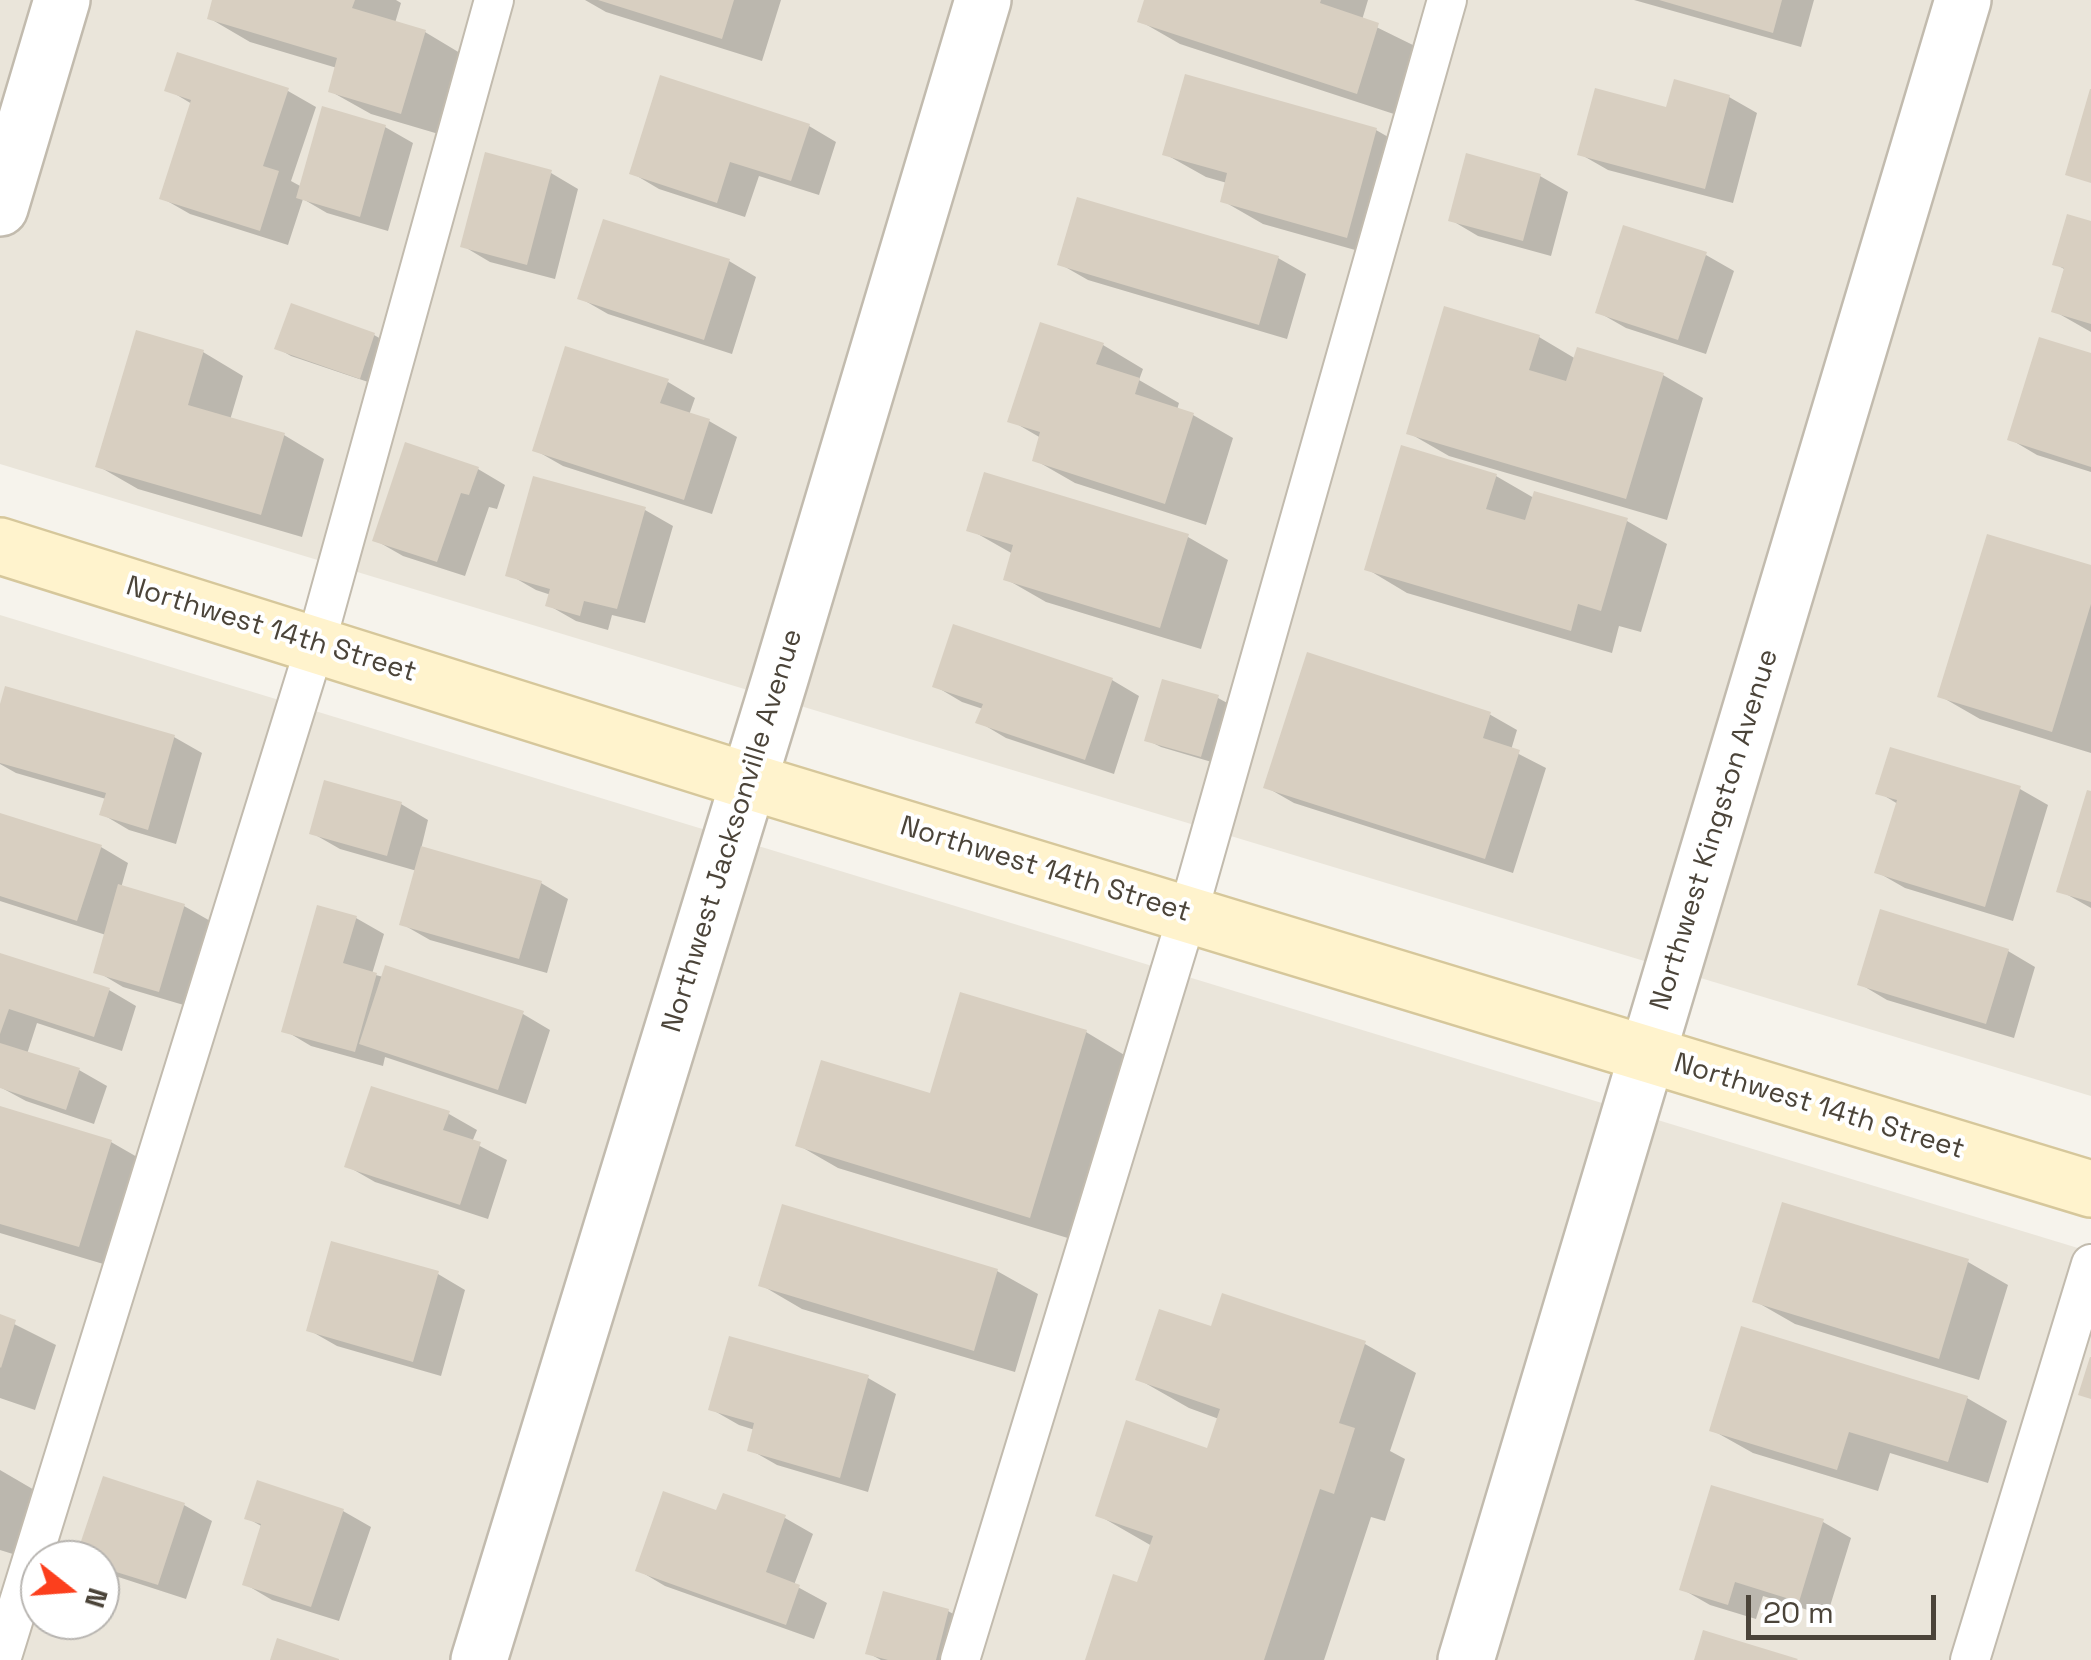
<!DOCTYPE html>
<style>
body{margin:0}
#map{position:relative;width:2091px;height:1660px;overflow:hidden;background:#f6f3ec;font-family:"Space Grotesk",sans-serif}
canvas{display:block}
.north{position:absolute;left:20px;top:1540px;width:100px;height:100px;box-sizing:border-box;background:#fff;border:2px solid #b7b4b0;border-radius:50%;rotate:107deg;font-size:28px;font-weight:700;line-height:40px;text-align:center;color:#4b4439}
.north::after{content:'';display:block;margin:auto;width:35px;height:45px;background:#fc3f1d;clip-path:polygon(50% 0,100% 100%,50% 72%,0 100%)}
.scale{position:absolute;left:1746px;top:1595px;width:190px;height:45px;box-sizing:border-box;border:5px solid #4b4439;border-top:0;padding-left:12px;font-size:30px;line-height:35px;white-space:nowrap;color:#4b4439;-webkit-text-stroke:8px #fff;paint-order:stroke}
</style>
<div id="map">
<canvas width="2091" height="1660"></canvas>
<div class="north">N</div>
<div class="scale">20 m</div>
</div>
<script>
const ctx = document.querySelector('canvas').getContext('2d');
ctx.lineJoin = 'round';
function fill(path, color) { ctx.fillStyle = color; ctx.fill(path, 'evenodd'); }
const poly = rows => new Path2D(rows.map(r => 'M' + r).join(''));
function stroke(path, color, width, dash) { ctx.strokeStyle = color; ctx.lineWidth = width; ctx.lineCap = dash ? 'butt' : 'round'; ctx.setLineDash(dash || []); ctx.stroke(path); }
function drawText(font, color, halo, rows, align = 'center') {
  ctx.font = font + ' "Space Grotesk",sans-serif'; ctx.lineWidth = 8; ctx.setLineDash([]); ctx.textBaseline = 'middle'; ctx.strokeStyle = halo; ctx.fillStyle = color; for (const [text, x, y, turn = 0] of rows) {
    ctx.save(); ctx.translate(x, y); ctx.rotate((+turn || 0) * Math.PI / 180); ctx.textAlign = isNaN(turn) ? turn : align; if (halo) ctx.strokeText(text, 0, 0); ctx.fillText(text, 0, 0); ctx.restore();
  }
}
const residential = poly([
 [0,0,2091,0,2091,1096,0,464],
 [0,615,2091,1252,2091,1660,0,1660],
 [40,1560,100,1560,100,1620,40,1620]
]);
const shadow = poly([
 [215,0,396,0,401,3,395,23,425,32,465,56,442,135,371,114,330,91,337,68,250,42,209,18],
 [585,0,781,0,762,61,606,12],
 [1147,0,1368,0,1362,20,1419,48,1397,115,1180,44,1140,21],
 [1634,0,1814,0,1801,47],
 [167,89,288,91,316,107,291,181,302,187,385,127,413,143,388,231,327,213,303,199,288,245,190,214,162,198,192,104],
 [1729,97,1757,113,1733,203,1608,170,1580,154,1668,110],
 [809,126,836,142,819,195,759,176,745,217,659,189,632,173],
 [1376,130,1416,153,1387,259,1263,224,1223,201,1227,183,1206,177,1165,154],
 [1468,156,1540,176,1568,192,1551,256,1478,236,1451,220],
 [551,173,578,189,555,279,490,262,463,246],
 [2091,223,2091,332,2054,311,2066,270,2055,264],
 [1706,255,1734,271,1706,354,1626,328,1598,312],
 [1278,258,1306,274,1287,339,1088,280,1060,264],
 [729,261,756,277,732,354,608,314,580,298],
 [374,335,388,343,374,384,291,356,277,348],
 [1539,337,1576,359,1663,375,1703,398,1667,520,1449,456,1409,433],
 [1103,345,1143,369,1139,380,1179,403,1177,410,1193,415,1233,438,1206,525,1075,483,1035,460,1041,438,1010,420],
 [203,352,243,376,230,420,284,435,324,459,302,537,138,489,98,466],
 [2091,356,2091,472,2037,455,2010,439],
 [668,382,695,398,689,415,709,421,737,437,712,514,563,466,535,450],
 [478,469,505,485,497,509,489,507,465,576,403,556,375,540],
 [1496,476,1534,498,1627,521,1667,544,1641,632,1619,626,1612,653,1407,593,1367,569],
 [645,510,673,526,645,623,612,615,608,630,576,621,548,605,551,595,536,590,508,574],
 [969,529,1188,537,1228,560,1201,649,1046,602,1006,579,1013,554],
 [2091,568,2091,753,1980,719,1940,696],
 [1112,680,1139,696,1114,774,1006,738,979,722,983,709,962,702,935,686],
 [1218,698,1231,705,1215,763,1161,747,1147,740],
 [0,713,174,737,202,753,176,844,129,830,102,814,106,799,16,773,0,764],
 [1489,714,1517,730,1511,750,1546,768,1513,873,1294,803,1266,787],
 [2020,789,2048,805,2013,921,1905,888,1877,872,1898,804,1878,792],
 [2091,794,2091,908,2059,890],
 [401,804,428,820,421,849,541,883,568,899,547,973,430,940,402,924,417,871,340,849,312,833],
 [0,815,101,847,128,863,121,888,184,906,212,922,187,1006,123,987,96,971,106,935,0,901],
 [356,918,384,934,372,974,523,1014,550,1030,526,1104,385,1057,383,1066,311,1046,284,1030],
 [2008,951,2035,967,2014,1038,1887,1000,1860,984],
 [0,955,109,990,136,1006,122,1051,37,1023,27,1054,79,1070,107,1086,94,1124,26,1101,0,1087],
 [1086,1032,1126,1056,1071,1239,838,1168,798,1145,931,1096],
 [372,1089,449,1114,477,1130,472,1142,507,1160,488,1219,375,1182,347,1166],
 [0,1109,111,1142,151,1165,120,1269,0,1233],
 [1968,1262,2008,1285,1979,1380,1795,1324,1755,1301],
 [997,1271,1038,1294,1015,1372,802,1309,761,1285],
 [438,1274,465,1290,441,1376,337,1346,309,1330],
 [1224,1296,1365,1344,1416,1373,1390,1451,1405,1459,1385,1521,1371,1517,1324,1660,1088,1660,1139,1585,1152,1546,1098,1515,1209,1451,1219,1419,1189,1408,1138,1379,1213,1330],
 [0,1317,56,1345,35,1410,0,1398],
 [868,1378,896,1394,868,1492,777,1465,749,1449,755,1430,739,1425,711,1409],
 [1967,1398,2007,1421,1988,1483,1890,1453,1878,1491,1753,1453,1712,1430],
 [0,1470,36,1491,16,1555,0,1550],
 [1713,1488,1823,1522,1851,1538,1827,1616,1763,1596,1756,1619,1710,1605,1682,1589],
 [724,1496,785,1518,813,1534,794,1585,827,1603,814,1639,665,1586,638,1570,718,1513],
 [184,1505,212,1521,186,1599,106,1573,100,1570,100,1560,78,1557],
 [343,1511,371,1527,339,1621,272,1600,245,1584,263,1527,247,1518],
 [885,1594,948,1611,976,1627,967,1660,881,1660,868,1653]
]);
const building = poly([
 [212,0,355,0,352,8,426,30,401,114,328,92,337,58,207,19],
 [598,0,734,0,722,39],
 [1144,0,1321,0,1320,3,1379,23,1357,94,1137,22],
 [1659,0,1782,0,1773,33],
 [177,52,289,88,263,166,279,171,260,231,159,199,191,100,164,91],
 [1185,74,1377,128,1347,238,1220,202,1227,173,1162,155],
 [660,75,810,124,791,181,730,162,717,203,629,174],
 [1674,79,1730,95,1705,189,1577,155,1595,88,1666,107],
 [2090,89,2091,89,2091,183,2065,175],
 [322,106,386,125,360,217,296,198],
 [485,152,552,170,527,265,460,247],
 [1466,153,1541,174,1523,241,1448,221],
 [1077,197,1279,256,1259,325,1057,265],
 [2067,214,2091,221,2091,324,2051,312,2064,268,2052,265],
 [603,219,730,259,704,340,577,299],
 [1623,225,1707,252,1678,340,1595,313],
 [291,303,375,333,360,379,274,349],
 [1444,306,1540,335,1529,370,1566,381,1577,347,1664,373,1626,499,1406,434],
 [1040,322,1104,343,1096,364,1140,378,1135,394,1194,413,1165,504,1032,461,1040,432,1007,422],
 [136,330,204,350,188,405,285,433,261,515,95,467],
 [2039,337,2091,353,2091,467,2007,440],
 [565,346,669,379,660,403,710,419,684,500,532,451],
 [405,442,479,467,469,495,461,493,437,562,372,541],
 [1401,445,1497,474,1486,509,1525,520,1534,491,1628,518,1601,611,1578,604,1571,631,1364,570],
 [984,472,1189,534,1160,628,1003,580,1013,545,966,531],
 [533,476,646,507,617,609,584,601,580,616,545,606,550,589,505,576],
 [1987,534,2091,565,2091,604,2052,732,1937,697],
 [953,624,1113,678,1085,760,975,723,983,704,932,687],
 [1307,652,1491,712,1483,738,1520,750,1485,859,1263,788],
 [1162,679,1219,695,1201,757,1144,741],
 [5,686,175,735,148,830,99,815,106,793,0,763,0,704],
 [1890,747,2021,786,1985,907,1874,873,1897,800,1875,794],
 [324,780,402,802,387,856,309,834],
 [2087,790,2091,791,2091,902,2056,892],
 [0,813,102,845,77,921,0,896],
 [421,846,542,881,519,959,399,925],
 [118,884,185,904,159,992,93,973],
 [317,905,357,916,343,963,377,973,355,1052,281,1032],
 [1880,909,2009,949,1986,1024,1857,985],
 [0,953,110,988,94,1037,9,1009,0,1034],
 [385,965,524,1011,498,1090,359,1044],
 [960,992,1087,1030,1030,1218,795,1146,821,1060,930,1093],
 [0,1043,80,1068,66,1110,0,1088],
 [371,1086,450,1111,443,1130,481,1142,460,1205,344,1167],
 [0,1106,112,1140,79,1247,0,1224],
 [1782,1202,1969,1259,1939,1359,1752,1302],
 [782,1204,998,1269,974,1351,758,1286],
 [331,1241,439,1271,413,1362,306,1331],
 [1222,1293,1366,1341,1339,1423,1355,1428,1334,1494,1320,1489,1264,1660,1085,1660,1113,1574,1137,1582,1153,1536,1095,1516,1126,1420,1207,1448,1220,1409,1135,1380,1159,1309,1211,1326],
 [0,1314,16,1320,1,1368,0,1367],
 [1741,1326,1968,1396,1948,1462,1849,1432,1837,1470,1709,1431],
 [729,1336,869,1375,840,1478,747,1451,754,1423,708,1410],
 [2090,1357,2091,1357,2091,1399,2078,1395],
 [103,1476,185,1503,158,1585,100,1567,100,1560,75,1559],
 [257,1480,344,1509,311,1607,242,1585,261,1524,244,1519],
 [1711,1485,1824,1519,1799,1602,1735,1582,1728,1605,1679,1590],
 [663,1491,716,1510,723,1493,786,1515,766,1572,800,1585,786,1625,635,1571],
 [883,1591,949,1609,936,1660,888,1660,865,1654],
 [1703,1630,1798,1659,1797,1660,1694,1660],
 [277,1638,339,1659,339,1660,270,1660]
]);
const lane = poly([
 [1,1660,316,643,494,0],
 [960,1660,1188,913,1447,0],
 [1970,1660,2091,1264]
]);
const street = poly([
 [0,208,62,0],
 [479,1660,780,679,983,0],
 [1466,1660,1963,0]
]);
const secondary = poly([
 [0,546,748,781,2091,1189]
]);
const streetNames = [
 ["Northwest 14th Street",271,630,17],
 ["Northwest Kingston Avenue",1715,830,-73],
 ["Northwest Jacksonville Avenue",733,831,-73],
 ["Northwest 14th Street",1045,870,17],
 ["Northwest 14th Street",1819,1107,17]
];
fill(residential, '#eae5da');
fill(shadow, '#0003');
fill(building, '#d8cfc1');
stroke(lane, '#c2bbae', 42);
stroke(street, '#c2bbae', 60);
stroke(secondary, '#d6c79b', 60);
stroke(lane, '#fff', 38);
stroke(street, '#fff', 55);
stroke(secondary, '#fff3cd', 55);
drawText('28px', '#4b4439', '#fff', streetNames);
</script>
